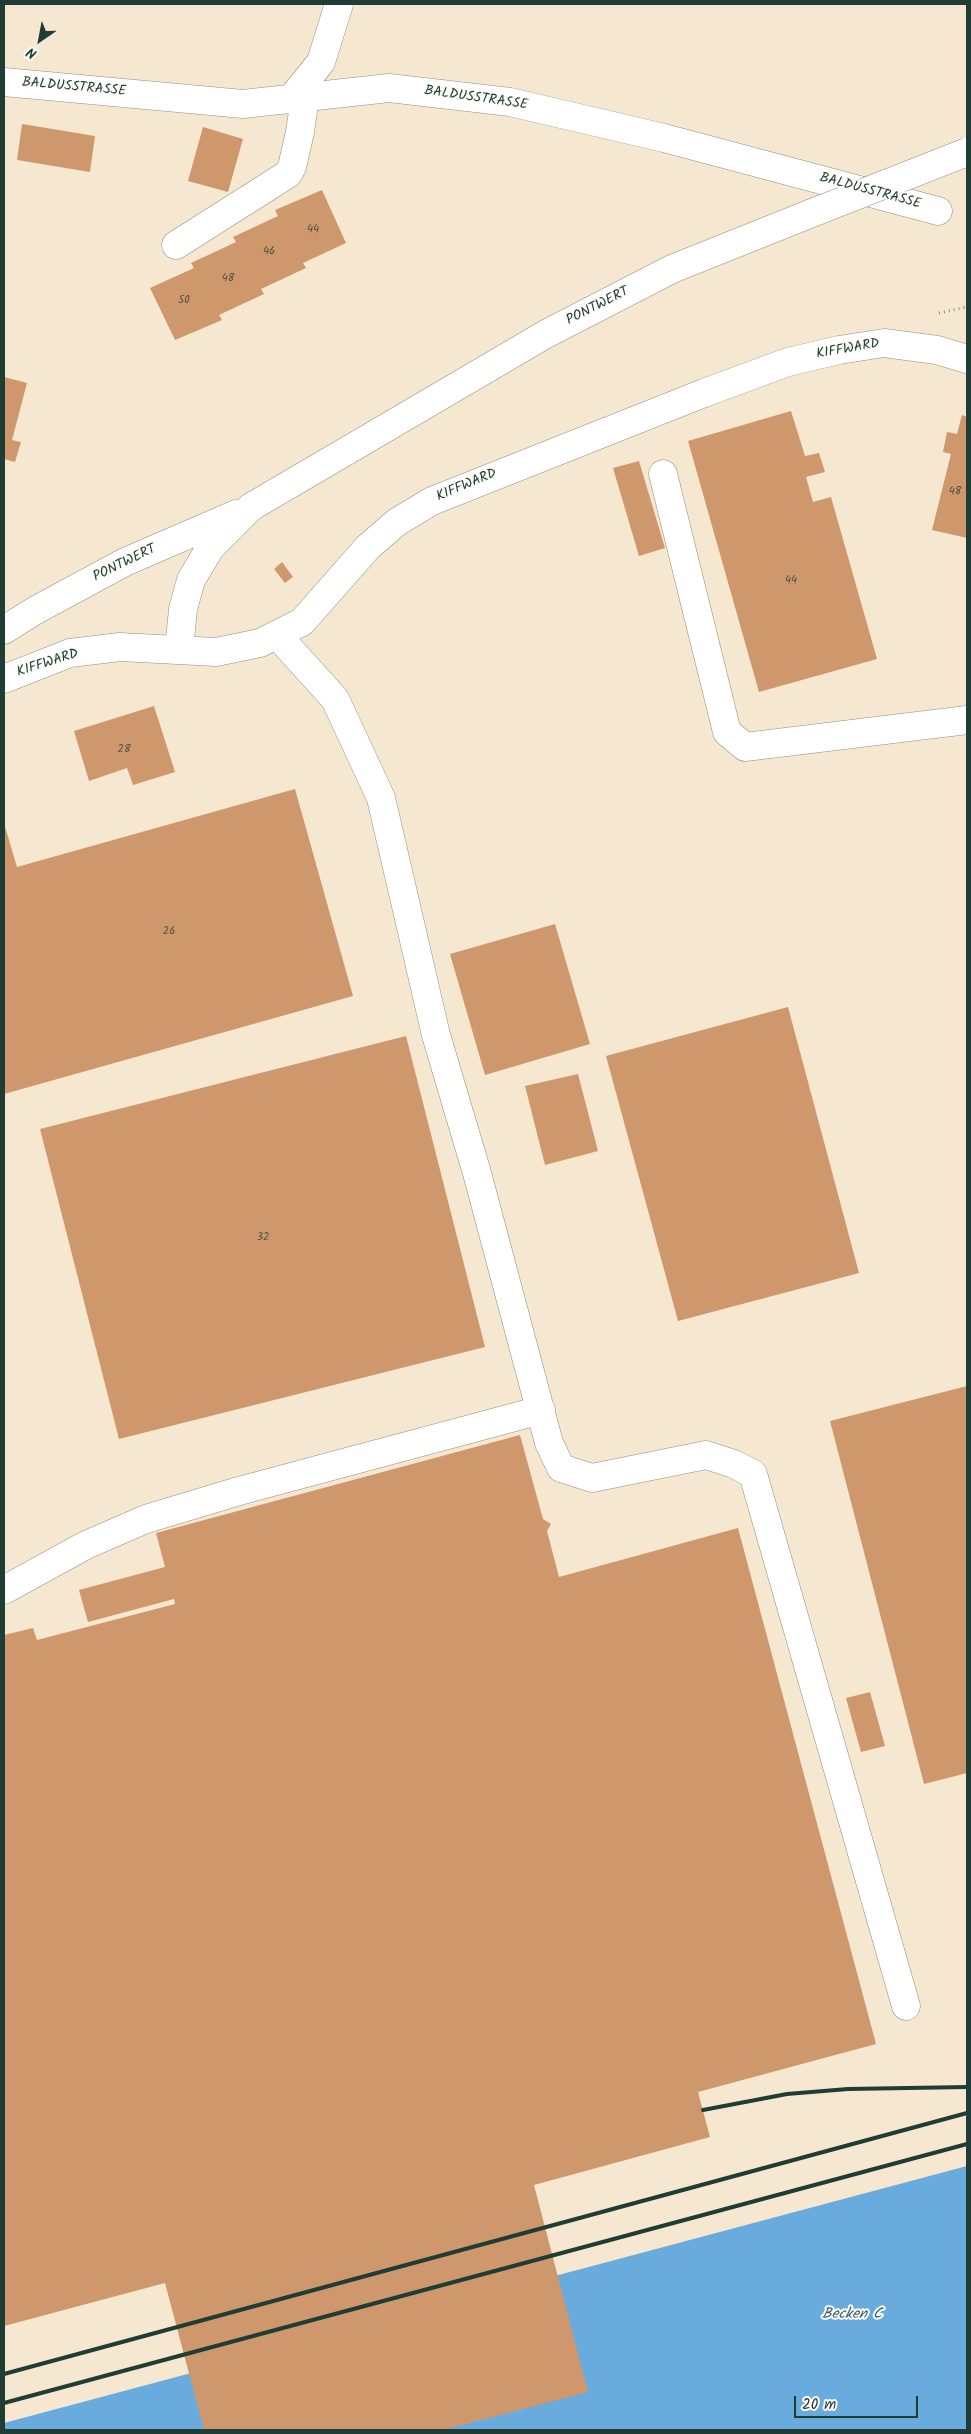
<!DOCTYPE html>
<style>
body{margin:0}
#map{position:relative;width:971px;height:2434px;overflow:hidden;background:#f6e7d1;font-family:Kalam,sans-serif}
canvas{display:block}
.frame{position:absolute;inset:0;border:5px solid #1f3d34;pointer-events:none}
.north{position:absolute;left:15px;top:15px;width:50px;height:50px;-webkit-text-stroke:4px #fdfcf7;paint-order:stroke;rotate:213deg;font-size:14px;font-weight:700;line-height:20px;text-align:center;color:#1f3d34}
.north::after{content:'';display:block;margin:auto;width:18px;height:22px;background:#1f3d34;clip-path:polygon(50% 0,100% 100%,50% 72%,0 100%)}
.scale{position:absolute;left:794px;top:2396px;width:124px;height:22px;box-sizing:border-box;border:2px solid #1f3d34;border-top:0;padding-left:6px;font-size:15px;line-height:18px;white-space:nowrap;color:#1f3d34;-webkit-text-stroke:4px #fdfcf7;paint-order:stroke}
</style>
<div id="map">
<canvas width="971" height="2434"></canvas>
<div class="frame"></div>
<div class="north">N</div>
<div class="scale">20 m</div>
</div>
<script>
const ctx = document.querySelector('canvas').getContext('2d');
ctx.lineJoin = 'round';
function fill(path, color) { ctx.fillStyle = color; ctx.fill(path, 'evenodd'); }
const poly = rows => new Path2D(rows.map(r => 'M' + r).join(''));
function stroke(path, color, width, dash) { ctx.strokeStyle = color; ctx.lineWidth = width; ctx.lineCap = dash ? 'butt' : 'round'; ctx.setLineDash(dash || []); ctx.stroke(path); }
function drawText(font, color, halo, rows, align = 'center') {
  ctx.font = font + ' Kalam,sans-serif'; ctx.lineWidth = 4; ctx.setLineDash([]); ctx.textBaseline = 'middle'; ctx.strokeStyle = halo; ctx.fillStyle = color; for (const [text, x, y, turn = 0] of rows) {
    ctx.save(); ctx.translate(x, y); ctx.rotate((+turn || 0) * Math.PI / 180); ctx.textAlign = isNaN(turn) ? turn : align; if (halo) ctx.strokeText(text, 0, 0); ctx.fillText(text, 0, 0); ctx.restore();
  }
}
const water = poly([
 [967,2166,967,2430,4,2430,4,2423]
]);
const building = poly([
 [22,124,95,136,90,172,17,160],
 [203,127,243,139,228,192,188,181],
 [322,190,346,243,303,263,306,268,261,289,264,294,219,315,222,320,175,340,150,288,194,268,191,263,236,242,233,237,278,216,275,210],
 [4,377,27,383,12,440,21,442,15,462,4,459],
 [791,411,805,456,819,453,825,472,806,477,813,502,831,497,877,659,759,692,688,441],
 [962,415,967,417,967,538,932,530,951,454,943,452,947,432,957,434],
 [639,461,665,548,639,556,613,468],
 [282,562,293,577,285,583,274,569],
 [154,706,175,772,133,785,127,768,89,781,74,731],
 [295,789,353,996,4,1094,4,823,17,867],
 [555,924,590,1044,485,1075,450,954],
 [788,1007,859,1273,678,1321,606,1056],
 [406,1036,485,1347,119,1439,40,1129],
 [578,1074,598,1151,545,1165,525,1086],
 [967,1386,967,1773,924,1784,830,1421],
 [520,1435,543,1519,551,1524,547,1531,559,1577,738,1528,876,2044,698,2092,710,2137,534,2185,588,2392,443,2430,204,2430,165,2283,4,2326,4,1635,33,1628,37,1640,175,1604,174,1599,88,1622,79,1590,165,1567,156,1533],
 [870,1692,885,1746,861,1752,846,1698]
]);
const path = poly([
 [939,313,967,307]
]);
const minor = poly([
 [4,82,243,104,389,88,510,102,664,138,938,211],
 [291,99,321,62,339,4],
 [176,245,288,174,292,167,300,132,305,98],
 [663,474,727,732,745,747,967,720],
 [4,630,36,610,125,562,236,514],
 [277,635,335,699,381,798,436,1035,477,1173,549,1443,561,1468,592,1478,706,1455,734,1464,753,1474,906,2006],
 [179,650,183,609,191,580,210,548,251,507,546,334,672,269,812,213],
 [4,679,70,653,120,647,216,652,260,643,302,622,368,547,397,522,432,501,704,393,788,362,839,350,884,343,937,350,967,359],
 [4,1590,86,1545,146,1519,239,1491,541,1410]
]);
const rail = poly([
 [703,2110,787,2094,848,2089,967,2087],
 [4,2374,967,2113],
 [4,2403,967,2144]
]);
const minorBridge = poly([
 [812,213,967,152]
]);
const numberNames = [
 ["44",313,230],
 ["46",269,252],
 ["48",228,279],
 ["50",184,301],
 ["48",955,492],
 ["44",791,581],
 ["28",124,750],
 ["26",169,932],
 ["32",263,1238]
];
const streetNames = [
 ["BALDUSSTRASSE",74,88,5],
 ["BALDUSSTRASSE",476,99,8],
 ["BALDUSSTRASSE",870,192,15],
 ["PONTWERT",598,307,-27],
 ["KIFFWARD",848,350,-10],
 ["KIFFWARD",467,486,-23],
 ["PONTWERT",125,564,-26],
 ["KIFFWARD",48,664,-18]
];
const waterNames = [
 ["Becken C",852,2315]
];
fill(water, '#6aabde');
fill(building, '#ce986c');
stroke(minor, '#8a9282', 29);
stroke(path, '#8a9282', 3, [1, 4]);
stroke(minor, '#fff', 28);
stroke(rail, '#1f3d34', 4);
stroke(minorBridge, '#8a9282', 29, []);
stroke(minorBridge, '#fff', 28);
drawText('11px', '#4b5442', null, numberNames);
drawText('14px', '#1f3d34', '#fdfcf7', streetNames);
drawText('italic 15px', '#365e67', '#fdfcf7', waterNames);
</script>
